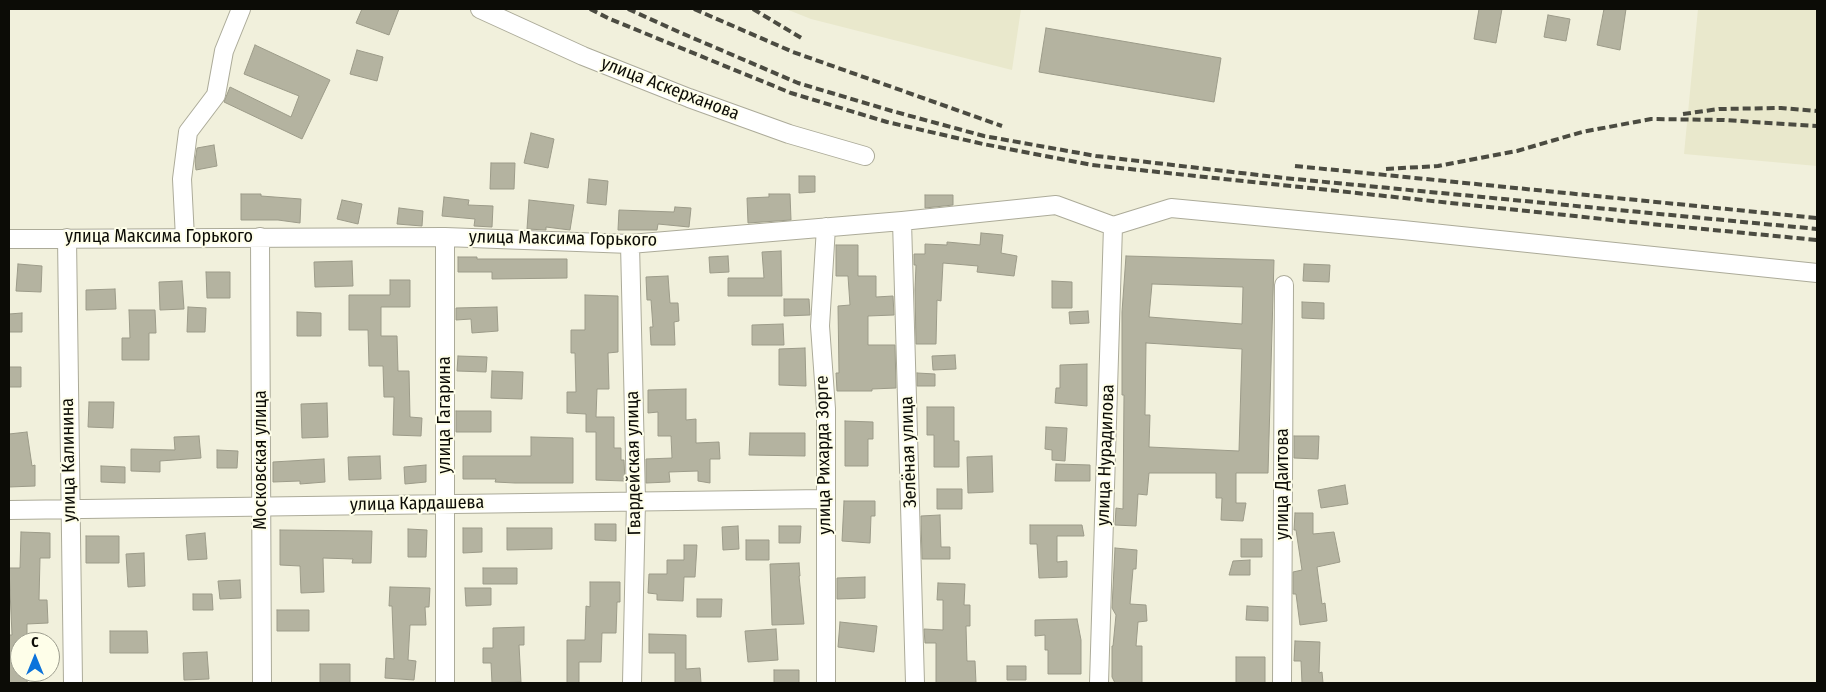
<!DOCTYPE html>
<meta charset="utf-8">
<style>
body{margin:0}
#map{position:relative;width:1826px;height:692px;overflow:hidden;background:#f1f0dc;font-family:"Fira Sans Condensed",sans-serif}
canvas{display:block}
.frame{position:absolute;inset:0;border:10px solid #0c0c06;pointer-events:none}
.north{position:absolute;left:10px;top:632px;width:50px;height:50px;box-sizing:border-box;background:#fefee9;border:1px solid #9d9d8e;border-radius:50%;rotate:0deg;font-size:14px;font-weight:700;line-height:20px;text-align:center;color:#0c0c06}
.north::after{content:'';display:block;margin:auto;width:18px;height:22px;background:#0c73db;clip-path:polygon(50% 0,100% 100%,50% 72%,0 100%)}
</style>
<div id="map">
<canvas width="1826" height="692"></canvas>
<div class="frame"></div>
<div class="north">С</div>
</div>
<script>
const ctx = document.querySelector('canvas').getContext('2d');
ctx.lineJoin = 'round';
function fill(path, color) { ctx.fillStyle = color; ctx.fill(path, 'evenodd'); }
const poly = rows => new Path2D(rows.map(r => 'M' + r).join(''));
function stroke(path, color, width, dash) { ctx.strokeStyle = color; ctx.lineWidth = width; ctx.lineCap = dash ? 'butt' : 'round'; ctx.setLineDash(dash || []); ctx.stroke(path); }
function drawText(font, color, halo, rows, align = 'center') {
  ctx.font = font + ' "Fira Sans Condensed",sans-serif'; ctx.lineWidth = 4; ctx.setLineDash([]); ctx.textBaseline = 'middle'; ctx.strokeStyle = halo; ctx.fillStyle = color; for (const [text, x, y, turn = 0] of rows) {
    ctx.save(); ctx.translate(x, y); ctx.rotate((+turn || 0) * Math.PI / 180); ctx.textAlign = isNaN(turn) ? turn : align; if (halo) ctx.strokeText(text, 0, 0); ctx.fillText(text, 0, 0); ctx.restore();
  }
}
const built = poly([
 [786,9,1021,9,1012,70,811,19],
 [1698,9,1817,9,1817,166,1684,154]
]);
const building = poly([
 [362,9,399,9,389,35,356,23,362,9],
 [1479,9,1502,9,1496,43,1474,39,1479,9],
 [1604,9,1626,9,1620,50,1597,45,1604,9],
 [1548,15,1570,19,1566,41,1544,37,1548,15],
 [1046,28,1221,58,1214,102,1039,72,1046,28],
 [255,45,330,80,302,139,224,102,230,87,291,117,299,96,244,74,255,45],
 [357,50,383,57,377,81,350,74,357,50],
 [531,133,554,139,548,168,524,163,531,133],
 [214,145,217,166,196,170,195,161,197,148,214,145],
 [491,163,515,163,514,189,490,189,491,163],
 [799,176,815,176,815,192,799,193,799,176],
 [589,179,608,181,606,205,587,203,589,179],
 [241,194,261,194,261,196,301,199,300,223,278,220,241,220,241,194],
 [769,194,790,194,791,220,748,223,747,198,769,197,769,194],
 [925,195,953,195,953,205,925,208,925,195],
 [444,197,469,200,468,205,493,206,492,227,474,226,475,219,442,216,444,197],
 [342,200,362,204,358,224,337,219,342,200],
 [529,200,574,205,570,230,546,227,546,230,527,229,529,200],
 [675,207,691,208,689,227,658,224,657,230,618,230,619,210,674,212,675,207],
 [399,208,423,211,422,226,397,224,399,208],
 [981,233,1003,235,1001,253,1017,256,1014,276,977,272,978,266,943,263,941,301,937,300,936,344,916,344,915,290,916,265,914,265,914,254,925,254,925,244,947,245,947,242,980,245,981,233],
 [836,245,858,245,858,276,876,276,876,297,893,296,894,315,868,316,868,345,895,345,896,388,872,389,872,391,837,391,836,373,839,373,838,306,850,305,848,276,836,276,836,245],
 [781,251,782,296,728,296,728,278,764,278,762,252,781,251],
 [728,256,729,272,710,273,709,257,728,256],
 [1126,256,1274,260,1268,473,1236,473,1236,503,1246,503,1243,521,1221,520,1222,498,1216,498,1216,473,1149,473,1147,495,1138,494,1136,526,1115,525,1116,508,1123,509,1124,395,1122,395,1122,312,1126,256],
 [1152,284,1243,287,1242,324,1149,317,1152,284],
 [1146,343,1242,349,1239,451,1149,447,1150,415,1145,415,1146,343],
 [458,257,477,257,477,259,567,259,567,278,492,279,492,272,458,272,458,257],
 [352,261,353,286,315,287,314,262,352,261],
 [18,264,42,266,41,292,16,291,18,264],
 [1304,264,1330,265,1329,282,1303,281,1304,264],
 [206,272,230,272,230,298,207,298,206,272],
 [668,276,670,303,678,303,679,321,674,322,675,345,651,345,650,327,653,327,651,300,647,300,646,277,668,276],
 [390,280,410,280,410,307,381,307,381,336,397,336,398,371,409,371,410,417,422,418,421,436,393,435,394,397,384,397,383,366,369,366,368,330,349,330,349,295,390,295,390,280],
 [182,281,184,309,160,310,159,282,182,281],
 [1052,281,1072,282,1072,308,1052,308,1052,281],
 [115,289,116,309,86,310,86,290,115,289],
 [585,295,618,296,618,352,608,353,609,389,597,389,596,417,614,417,614,448,621,448,621,460,624,460,625,481,596,480,596,432,586,432,586,414,567,413,567,392,576,392,575,353,571,353,571,330,585,330,585,295],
 [784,299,809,299,810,315,784,316,784,299],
 [1302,302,1324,303,1324,319,1302,318,1302,302],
 [188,307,206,308,205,332,187,332,188,307],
 [497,307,498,331,472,333,471,319,456,320,456,308,497,307],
 [129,310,155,310,156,333,149,333,149,360,122,360,122,338,130,338,129,310],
 [1088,311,1089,323,1070,324,1069,312,1088,311],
 [297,312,321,313,321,336,297,336,297,312],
 [22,313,22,332,9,332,9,314,22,313],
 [783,324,784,345,752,345,752,325,783,324],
 [805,348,806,386,779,385,779,349,805,348],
 [955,355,956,369,933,370,932,356,955,355],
 [458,356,487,357,486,372,457,371,458,356],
 [1087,364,1087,406,1055,403,1056,388,1060,388,1060,365,1087,364],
 [9,367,21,367,21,387,9,387,9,367],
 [492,371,523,372,522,399,491,398,492,371],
 [917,373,935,374,935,386,917,386,917,373],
 [686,389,686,420,696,419,696,443,719,442,720,459,710,459,710,483,698,481,698,471,669,472,670,482,646,483,646,459,672,458,671,436,658,436,658,412,648,413,648,390,686,389],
 [89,402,114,402,113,428,88,427,89,402],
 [327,403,328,437,302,438,301,404,327,403],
 [927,407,954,407,954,441,959,441,959,467,934,467,934,435,927,435,927,407],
 [456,411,491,411,491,432,456,432,456,411],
 [845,421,873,422,873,439,868,439,868,466,845,466,845,421],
 [1046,427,1067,428,1065,461,1052,460,1052,450,1045,449,1046,427],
 [27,432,32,466,35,465,35,486,9,487,9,434,27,432],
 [750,433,805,433,805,456,749,455,750,433],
 [199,436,201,458,160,461,160,472,131,471,131,449,175,450,174,437,199,436],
 [1294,436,1319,436,1318,459,1294,458,1294,436],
 [531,437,573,438,573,483,515,483,495,482,496,479,463,479,463,456,531,456,531,437],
 [217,450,238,451,237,468,217,468,217,450],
 [380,456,381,479,349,480,348,457,380,456],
 [992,456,993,492,968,493,967,457,992,456],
 [324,459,325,482,300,484,300,481,273,482,273,462,324,459],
 [1056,464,1090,465,1090,481,1055,481,1056,464],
 [426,465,426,482,405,484,404,467,426,465],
 [101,466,125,467,125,483,101,482,101,466],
 [1345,485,1348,504,1321,508,1318,490,1345,485],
 [937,489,962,489,962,509,937,509,937,489],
 [844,501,875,501,875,516,871,516,870,543,842,541,844,501],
 [1295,513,1313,513,1313,534,1334,532,1340,562,1317,567,1322,604,1325,603,1327,621,1300,625,1296,594,1293,594,1293,572,1302,570,1296,530,1294,530,1295,513],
 [940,515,941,547,950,547,950,559,922,559,921,516,940,515],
 [595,524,616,524,616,541,595,540,595,524],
 [1030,525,1082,525,1084,536,1057,536,1057,562,1067,561,1067,577,1039,578,1037,544,1030,544,1030,525],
 [738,526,739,549,723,550,722,527,738,526],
 [779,526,801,526,800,543,779,543,779,526],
 [463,528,482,528,482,552,463,553,463,528],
 [507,528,552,528,552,549,507,550,507,528],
 [408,529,427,530,426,557,408,557,408,529],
 [280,530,372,531,371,563,352,563,353,559,323,558,324,592,301,593,300,566,280,565,280,530],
 [21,532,50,533,50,558,40,558,39,600,47,600,48,623,27,624,27,642,20,642,20,672,28,672,27,683,9,683,9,635,12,635,9,568,20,568,21,532],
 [205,533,207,559,188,560,186,535,205,533],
 [86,536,119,536,119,563,86,563,86,536],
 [1241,539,1262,539,1262,557,1241,557,1241,539],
 [746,540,769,540,769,560,746,560,746,540],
 [684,545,697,545,695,577,684,577,683,601,657,600,657,594,648,593,649,574,667,574,667,560,684,560,684,545],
 [1115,548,1137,550,1136,569,1133,569,1130,604,1146,605,1147,621,1138,622,1136,646,1142,646,1142,683,1115,683,1112,677,1112,646,1113,646,1116,615,1112,608,1115,548],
 [144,553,145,586,128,587,126,554,144,553],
 [1250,560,1250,575,1229,575,1233,561,1250,560],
 [799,563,800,576,799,576,804,624,772,625,770,564,799,563],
 [483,568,517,568,517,584,483,584,483,568],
 [865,577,865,598,837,599,837,578,865,577],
 [240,580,241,598,220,599,218,581,240,580],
 [590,582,620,582,620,602,617,602,616,633,602,633,601,662,579,662,579,683,567,683,567,640,585,640,586,606,590,607,590,582],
 [938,583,965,584,964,605,970,605,970,626,966,626,967,661,975,661,976,683,936,683,936,643,925,643,924,629,943,630,943,600,937,600,938,583],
 [390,587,430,588,429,607,425,607,426,625,410,625,408,660,416,661,414,680,385,678,386,658,394,659,392,606,389,606,390,587],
 [465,588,491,588,491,605,466,606,465,588],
 [193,594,212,594,213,610,193,610,193,594],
 [697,599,722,599,721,617,697,617,697,599],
 [1247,606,1268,607,1268,621,1246,620,1247,606],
 [277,610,309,610,309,631,277,631,277,610],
 [1077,619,1081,640,1081,674,1048,674,1048,650,1045,650,1045,635,1035,636,1035,620,1077,619],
 [840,622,877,626,874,652,838,647,840,622],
 [524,627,524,645,519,645,521,682,492,683,491,663,483,663,483,648,493,648,493,628,524,627],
 [776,629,778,660,748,662,745,631,776,629],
 [110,631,147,631,148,653,110,653,110,631],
 [649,634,686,635,686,669,700,668,701,683,675,683,675,653,649,653,649,634],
 [1295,641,1320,642,1319,673,1322,672,1323,683,1302,683,1301,661,1294,661,1295,641],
 [207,652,209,679,184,680,183,653,207,652],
 [1236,657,1265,657,1265,683,1236,683,1236,657],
 [320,664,350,664,350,683,320,683,320,664],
 [1007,666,1026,666,1026,680,1007,680,1007,666],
 [774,670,799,670,799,683,774,683,774,670]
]);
const minor = poly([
 [480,9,583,56,689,98,789,134,865,156],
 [902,221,915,683],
 [1113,226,1171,208,1403,230,1817,273],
 [826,227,820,326,826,409,826,683],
 [260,237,262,683],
 [67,238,73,683],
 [185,238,182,179,188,132,216,95,224,51,241,9],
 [9,239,445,237,630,244,902,221,1056,205,1113,226],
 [630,244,636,501,632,683],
 [9,510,825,499],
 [445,683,445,237],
 [1099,683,1113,226],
 [1282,683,1284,285]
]);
const rail = poly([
 [590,9,610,19,791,93,887,122,983,144,1092,165,1631,222,1817,240],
 [628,9,679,32,798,83,892,111,984,136,1096,156,1284,178,1817,229],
 [694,9,793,52,1002,126],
 [753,9,803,39],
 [1683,114,1719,109,1781,108,1817,111],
 [1295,166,1817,218],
 [1386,169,1438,166,1517,151,1582,132,1651,119,1723,120,1817,126]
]);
const streetNames = [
 ["улица Аскерханова",670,89,21],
 ["улица Максима Горького",159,237],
 ["улица Максима Горького",563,239,1],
 ["улица Гагарина",445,415,-90],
 ["Зелёная улица",909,452,-92],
 ["улица Рихарда Зорге",824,455,-91],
 ["улица Нурадилова",1106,455,-88],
 ["улица Калинина",69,460,-91],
 ["Московская улица",261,460,-90],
 ["Гвардейская улица",634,463,-91],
 ["улица Даитова",1283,484,-90],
 ["улица Кардашева",417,504,-1]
];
fill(built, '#e9e8cc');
fill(building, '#b4b3a0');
stroke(building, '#9c9b89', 1);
stroke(minor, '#acab99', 20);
stroke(minor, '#fff', 18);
stroke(rail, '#4b4b41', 4, [8, 4]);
drawText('18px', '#0c0c06', '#fefee9', streetNames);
</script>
